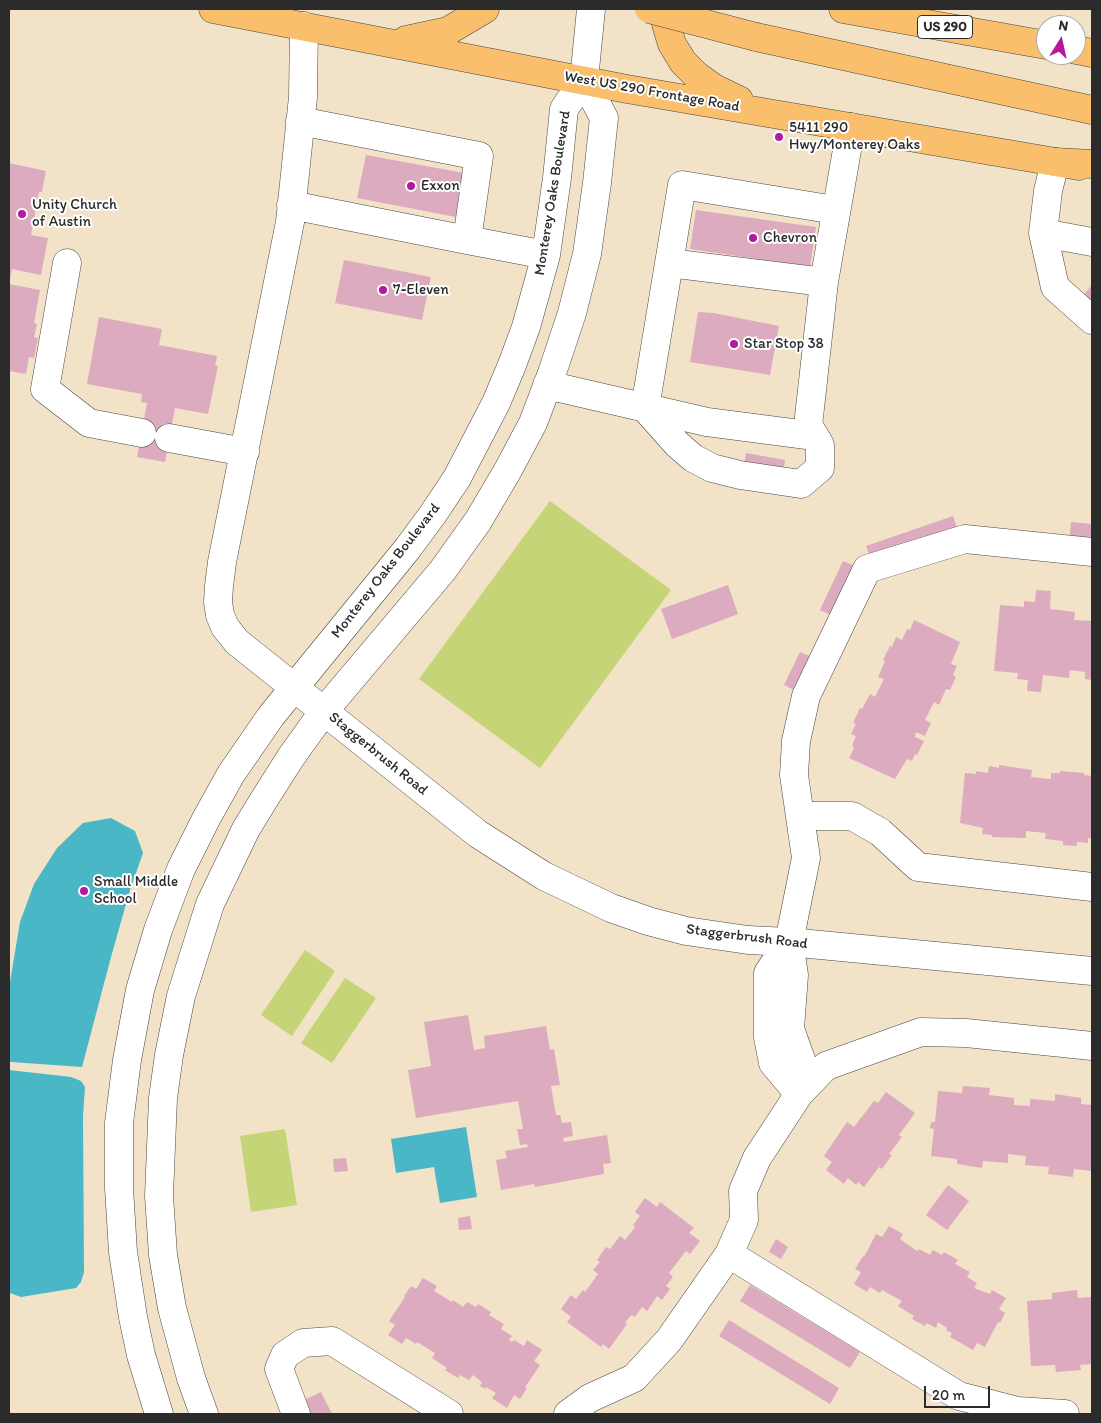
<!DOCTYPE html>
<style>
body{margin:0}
#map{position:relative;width:1101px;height:1423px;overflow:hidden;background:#f2e2c7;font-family:Itim,sans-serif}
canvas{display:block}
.frame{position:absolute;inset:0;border:10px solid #2b2b2b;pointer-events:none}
.north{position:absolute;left:1036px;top:15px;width:50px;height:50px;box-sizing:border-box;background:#fff;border:1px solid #aaa;border-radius:50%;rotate:10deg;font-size:14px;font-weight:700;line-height:20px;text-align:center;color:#2b2b2b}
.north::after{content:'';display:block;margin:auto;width:18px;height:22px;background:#b5179e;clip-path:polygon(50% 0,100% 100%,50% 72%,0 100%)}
.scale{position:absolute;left:924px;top:1386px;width:66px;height:22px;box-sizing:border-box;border:2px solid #2b2b2b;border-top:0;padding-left:6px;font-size:15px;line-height:18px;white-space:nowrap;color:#2b2b2b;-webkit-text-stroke:4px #fff;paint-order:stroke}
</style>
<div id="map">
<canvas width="1101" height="1423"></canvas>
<div class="frame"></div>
<div class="north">N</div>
<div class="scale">20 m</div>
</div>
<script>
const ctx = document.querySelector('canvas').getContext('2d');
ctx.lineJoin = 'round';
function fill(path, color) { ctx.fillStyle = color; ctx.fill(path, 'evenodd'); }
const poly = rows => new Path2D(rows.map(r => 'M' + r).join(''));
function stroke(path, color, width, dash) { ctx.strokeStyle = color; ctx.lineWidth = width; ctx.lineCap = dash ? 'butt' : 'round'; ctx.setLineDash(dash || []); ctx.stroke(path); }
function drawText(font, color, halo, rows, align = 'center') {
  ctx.font = font + ' Itim,sans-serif'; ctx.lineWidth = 4; ctx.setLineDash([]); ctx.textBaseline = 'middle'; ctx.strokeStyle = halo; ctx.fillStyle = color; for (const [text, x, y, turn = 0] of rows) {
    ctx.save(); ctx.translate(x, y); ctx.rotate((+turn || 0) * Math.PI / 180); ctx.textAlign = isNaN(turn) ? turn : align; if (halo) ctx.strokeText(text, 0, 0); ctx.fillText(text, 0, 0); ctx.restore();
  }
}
const green = poly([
 [550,501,671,590,540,768,419,679],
 [305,950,335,971,292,1036,261,1015],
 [345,978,376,998,332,1063,301,1043],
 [285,1129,297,1205,251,1212,240,1136]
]);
const water = poly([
 [111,818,135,831,143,853,130,890,111,957,82,1067,11,1062,9,1061,9,988,20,922,34,884,57,848,83,823],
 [9,1070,71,1077,81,1081,85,1087,83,1116,84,1272,81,1282,76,1288,21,1297,10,1293,9,1291],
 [466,1127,477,1197,440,1203,434,1167,396,1173,391,1139]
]);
const building = poly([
 [366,155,464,173,456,217,357,198],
 [9,163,46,171,42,192,39,192,31,235,48,238,41,275,12,269,10,280],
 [696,210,816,227,810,267,690,249],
 [344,260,431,277,422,320,335,303],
 [9,284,40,290,34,323,37,324,34,337,38,338,34,358,29,357,26,374,9,371],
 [1092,285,1092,307,1081,298],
 [698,312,713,313,779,326,770,375,690,362],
 [99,317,162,329,159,345,217,356,215,366,218,366,208,414,175,408,165,462,137,457,147,403,141,402,142,394,87,384],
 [746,453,785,460,781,487,741,480],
 [953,516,959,533,872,563,866,546],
 [1071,522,1092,524,1092,543,1069,540],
 [843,561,860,568,837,618,820,610],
 [728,585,738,614,672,639,661,609],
 [1036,590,1051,591,1050,609,1075,612,1074,620,1092,621,1092,680,1085,679,1085,672,1070,670,1069,678,1043,675,1041,692,1027,691,1028,680,1017,679,1018,673,994,671,1000,605,1024,607,1024,601,1035,602],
 [914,620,960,642,951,664,957,666,953,675,956,677,950,690,946,689,939,705,934,702,925,720,931,723,925,736,916,732,915,737,924,741,917,755,915,754,912,761,907,759,895,779,849,758,854,748,852,746,856,736,851,734,856,724,853,723,860,708,862,709,870,694,875,697,884,679,878,677,885,661,883,660,890,646,892,647,896,637,902,640,907,629,910,630],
 [800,652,817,659,800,693,784,685],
 [999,765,1032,770,1031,777,1051,779,1051,773,1060,773,1060,771,1084,773,1084,775,1092,776,1092,838,1088,838,1088,843,1077,842,1077,846,1063,845,1063,841,1045,839,1046,833,1026,831,1026,838,992,837,992,835,982,834,983,828,960,823,965,773,976,774,976,771,988,773,989,766,999,768],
 [468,1015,474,1050,485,1048,484,1036,546,1026,550,1050,554,1049,560,1085,551,1086,556,1115,560,1115,562,1123,571,1122,573,1136,563,1138,564,1142,607,1135,611,1163,603,1164,604,1174,535,1187,534,1184,501,1190,496,1160,507,1158,505,1151,528,1147,527,1144,520,1145,517,1129,523,1129,518,1101,416,1118,408,1070,431,1066,424,1022],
 [963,1086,990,1088,989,1095,1014,1098,1014,1105,1030,1106,1030,1099,1055,1101,1055,1094,1081,1098,1081,1104,1092,1105,1092,1171,1074,1169,1073,1177,1048,1174,1049,1167,1025,1165,1026,1156,1008,1154,1008,1163,983,1161,982,1168,957,1164,957,1159,931,1156,934,1129,930,1128,931,1122,935,1122,938,1091,962,1093],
 [886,1092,915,1113,899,1135,902,1137,889,1154,892,1155,882,1169,879,1167,864,1187,858,1182,856,1185,848,1178,844,1184,826,1170,832,1162,824,1156,847,1122,854,1127,874,1101,878,1103],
 [346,1158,348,1171,334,1172,333,1159],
 [948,1185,969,1201,947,1230,926,1215],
 [645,1198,657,1207,660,1202,694,1228,689,1233,700,1241,690,1254,686,1251,669,1273,673,1277,666,1286,670,1289,662,1300,657,1296,647,1311,642,1307,635,1317,631,1315,625,1323,627,1324,609,1349,603,1344,601,1347,567,1322,571,1317,561,1309,571,1295,576,1299,583,1290,585,1292,598,1274,593,1270,600,1262,597,1260,606,1247,610,1249,620,1236,625,1240,635,1227,633,1225,640,1216,635,1212],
 [470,1216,472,1229,459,1230,458,1218],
 [889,1226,903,1234,900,1239,917,1251,919,1249,930,1255,933,1250,942,1255,944,1252,958,1260,955,1264,970,1272,967,1277,977,1283,974,1288,990,1294,992,1290,1006,1298,999,1309,1005,1313,1000,1323,998,1322,985,1347,977,1343,973,1350,950,1337,952,1333,946,1330,947,1328,938,1322,936,1328,927,1323,925,1326,912,1319,914,1316,898,1306,902,1301,882,1290,880,1293,870,1287,867,1292,854,1284,861,1272,855,1269,863,1256,864,1257,876,1234,882,1237],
 [776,1239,788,1247,781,1259,769,1252],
 [423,1278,437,1286,434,1291,452,1302,453,1300,463,1307,467,1302,476,1307,478,1304,491,1312,489,1315,504,1324,501,1329,512,1336,509,1340,512,1342,514,1340,524,1346,527,1340,542,1350,534,1361,540,1365,525,1387,527,1388,520,1399,514,1395,507,1408,492,1398,496,1393,486,1387,485,1389,480,1386,482,1382,473,1375,469,1380,460,1375,458,1378,445,1370,447,1368,432,1358,435,1353,417,1342,416,1344,406,1338,402,1344,388,1335,395,1325,389,1321,405,1297,404,1296,411,1286,416,1289],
 [750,1285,860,1352,850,1368,740,1301],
 [1077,1290,1078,1298,1092,1297,1092,1364,1080,1365,1081,1370,1056,1372,1055,1365,1031,1366,1027,1301,1052,1299,1052,1293],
 [729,1320,839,1388,830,1404,719,1336],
 [321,1392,332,1414,311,1414,304,1400]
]);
const minor = poly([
 [304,26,303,97,290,222,222,562,219,586,218,602,220,615,225,627,237,642,478,834,544,876,611,908,648,921,686,931,748,940,789,942,1092,971],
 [300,121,479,156,467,240,546,255],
 [1055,162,1048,191,1043,233,1092,242],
 [291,205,467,240],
 [1043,233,1055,287,1092,320],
 [67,263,45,389,89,423,142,433],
 [669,263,824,282],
 [547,385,707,422,807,435,824,282,851,127],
 [808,425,820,445,820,468,801,484,740,475,712,468,693,458,677,444,645,408,682,185,835,210],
 [169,438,245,452],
 [800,816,852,816,880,832,918,867,1092,887],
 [789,942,768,973,768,1037,773,1063,799,1094],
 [813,1079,804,1068,790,1029,794,975,789,942,806,858,794,775,796,741,806,696,867,569,965,539,1092,552],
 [729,1254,959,1396,1018,1411,1065,1414],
 [159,1414,141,1355,133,1317,123,1252,119,1188,119,1123,127,1060,140,990,158,930,181,869,206,819,231,774,271,716,408,548,433,514,457,478,496,403,512,365,526,327,546,255,557,178,564,109,584,80,591,9],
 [204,1414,191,1378,172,1308,163,1255,159,1196,163,1098,169,1055,181,996,210,904,246,829,265,798,291,757,324,711,443,570,478,521,508,470,533,423,552,373,572,313,587,254,597,183,604,118,584,80],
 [296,1414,279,1369,285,1355,303,1343,332,1341,449,1414],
 [568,1414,590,1398,634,1378,669,1340,729,1254,744,1220,743,1191,757,1158,799,1094,826,1066,921,1032,966,1033,1092,1046]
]);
const major = poly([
 [213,9,627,89,1079,166],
 [667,9,666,24,672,44,683,62,696,75,714,88,739,100],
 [406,40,448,31,485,9]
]);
const highway = poly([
 [843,9,1046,45],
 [756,37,1092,110],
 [1076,50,1092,53],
 [1055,162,1092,164]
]);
const highwayBridge = poly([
 [649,9,756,37]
]);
const markers = [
 [779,137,5,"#b5179e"],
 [411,186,5,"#b5179e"],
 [22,214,5,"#b5179e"],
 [753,238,5,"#b5179e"],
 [383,290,5,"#b5179e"],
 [734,344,5,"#b5179e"],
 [84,891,5,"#b5179e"]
];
const shields = [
 [945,27,55]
];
const shieldNames = [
 ["US 290",945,27]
];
const streetNames = [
 ["West US 290 Frontage Road",652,92,10],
 ["Monterey Oaks Boulevard",553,193,-81],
 ["Monterey Oaks Boulevard",386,571,-52],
 ["Staggerbrush Road",378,754,39],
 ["Staggerbrush Road",747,937,7]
];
const poiNames = [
 ["5411 290",789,128],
 ["Hwy/Monterey Oaks",789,145],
 ["Exxon",421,186],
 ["Unity Church",32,205],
 ["of Austin",32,222],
 ["Chevron",763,238],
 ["7-Eleven",393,290],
 ["Star Stop 38",744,344],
 ["Small Middle",94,882],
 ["School",94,899]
];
fill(green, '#c4d477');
fill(water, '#4ab7c6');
fill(building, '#dcabc0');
stroke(minor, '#494642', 29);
stroke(major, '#494642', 29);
stroke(highway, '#494642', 29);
stroke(minor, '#fff', 28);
stroke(major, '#f9bf6c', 28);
stroke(highway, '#f9bf6c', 28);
stroke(highwayBridge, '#494642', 29, []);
stroke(highwayBridge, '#f9bf6c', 28);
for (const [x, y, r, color] of markers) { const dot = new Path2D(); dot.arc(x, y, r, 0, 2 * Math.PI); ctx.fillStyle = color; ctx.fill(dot); stroke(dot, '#fff', 2); }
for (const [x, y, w] of shields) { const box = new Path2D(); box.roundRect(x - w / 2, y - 11.5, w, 23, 4); ctx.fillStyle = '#fff'; ctx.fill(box); stroke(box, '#2b2b2b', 1); }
drawText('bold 14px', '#2b2b2b', null, shieldNames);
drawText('15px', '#2b2b2b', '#fff', streetNames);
drawText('15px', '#2b2b2b', '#fff', poiNames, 'left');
</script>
